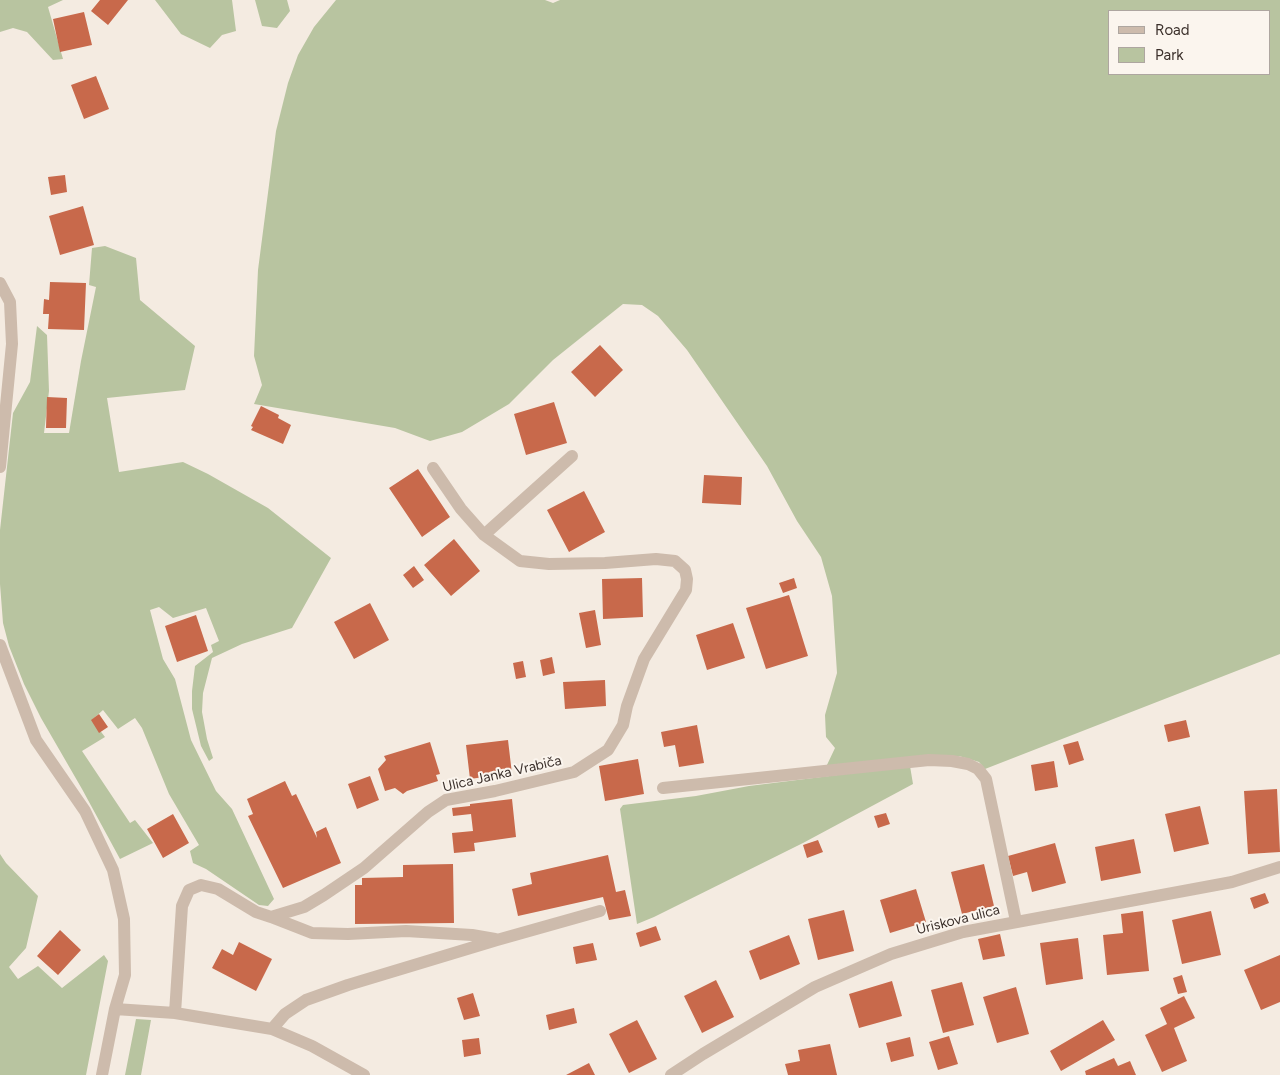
<!DOCTYPE html>
<meta charset="utf-8">
<style>
body{margin:0}
#map{position:relative;width:1280px;height:1075px;overflow:hidden;background:#f4ebe1;font-family:Figtree,sans-serif}
canvas{display:block}
.legend{position:absolute;left:1108px;top:10px;width:162px;height:65px;box-sizing:border-box;background:#fbf5ee;border:1px solid #aea6a0;margin:0;padding:6px 9px;list-style:none;font-size:15px;color:#3b302b}
.legend li{display:flex;align-items:center;gap:10px;height:25px}
.legend b{width:25px;border:1px solid #aea6a0}
</style>
<div id="map">
<canvas width="1280" height="1075"></canvas>
<ul class="legend">
<li><b style="height:6px;background:#cdbbac"></b>Road</li>
<li><b style="height:14px;background:#b8c4a0"></b>Park</li>
</ul>
</div>
<script>
const ctx = document.querySelector('canvas').getContext('2d');
ctx.lineJoin = 'round';
function fill(path, color) { ctx.fillStyle = color; ctx.fill(path, 'evenodd'); }
const poly = rows => new Path2D(rows.map(r => 'M' + r).join(''));
function stroke(path, color, width, dash) { ctx.strokeStyle = color; ctx.lineWidth = width; ctx.lineCap = dash ? 'butt' : 'round'; ctx.setLineDash(dash || []); ctx.stroke(path); }
function drawText(font, color, halo, rows, align = 'center') {
  ctx.font = font + ' Figtree,sans-serif'; ctx.lineWidth = 4; ctx.setLineDash([]); ctx.textBaseline = 'middle'; ctx.strokeStyle = halo; ctx.fillStyle = color; for (const [text, x, y, turn = 0] of rows) {
    ctx.save(); ctx.translate(x, y); ctx.rotate((+turn || 0) * Math.PI / 180); ctx.textAlign = isNaN(turn) ? turn : align; if (halo) ctx.strokeText(text, 0, 0); ctx.fillText(text, 0, 0); ctx.restore();
  }
}
const green = poly([
 [0,0,63,0,48,7,63,59,53,60,27,32,13,28,0,32],
 [155,0,232,0,236,31,222,35,210,48,181,34],
 [255,0,287,0,290,11,277,28,262,26],
 [336,0,545,0,553,3,560,0,1280,0,1280,654,985,769,979,762,959,756,826,767,835,748,826,737,825,715,837,673,832,596,821,557,797,521,767,466,687,350,658,316,642,305,623,304,553,360,509,404,462,432,430,441,395,428,254,404,262,385,254,356,258,270,276,131,288,83,298,55,314,27],
 [1109,11,1269,11,1269,74,1109,74],
 [105,246,136,258,140,300,195,346,185,390,107,398,119,472,183,462,208,474,268,508,331,558,292,628,242,644,212,658,203,693,202,712,207,739,213,758,209,761,201,746,192,709,192,691,195,666,213,652,211,645,219,641,206,608,173,618,159,607,150,610,163,659,175,679,191,740,216,791,232,809,274,899,268,906,259,905,206,869,193,863,190,851,199,845,169,794,142,728,135,718,118,729,103,710,92,720,105,737,82,751,130,823,135,820,153,843,120,859,82,789,41,718,24,684,9,646,3,623,0,584,0,530,13,413,30,382,37,326,47,335,49,391,44,433,69,433,81,361,96,287,89,285,92,248],
 [910,766,913,784,803,843,654,917,637,924,620,809,623,805,696,796,749,786],
 [0,854,6,863,38,896,26,948,9,967,18,979,38,966,62,988,104,955,108,961,86,1075,0,1075],
 [136,1019,151,1020,141,1075,125,1075]
]);
const building = poly([
 [100,0,128,0,108,25,91,11],
 [84,12,92,45,60,52,53,19],
 [96,76,109,109,84,119,71,85],
 [65,175,67,192,51,195,48,177],
 [83,206,94,245,60,255,49,216],
 [50,282,86,283,84,330,48,329,49,314,43,314,44,299,49,300],
 [600,345,623,370,595,397,571,372],
 [47,397,67,398,66,428,46,428],
 [554,402,567,443,526,455,514,414],
 [261,406,279,415,278,418,291,425,283,444,251,430,253,427,251,426],
 [418,469,450,517,422,537,389,488],
 [704,475,742,477,741,505,702,503],
 [584,491,605,532,569,552,547,510],
 [454,539,480,571,451,596,424,565],
 [414,566,424,580,413,588,403,575],
 [642,578,643,617,603,619,602,579],
 [794,578,797,588,783,593,779,583],
 [789,595,808,656,766,669,746,608],
 [370,603,389,640,354,659,334,622],
 [595,610,601,645,586,648,579,613],
 [196,615,208,651,177,662,165,626],
 [733,623,745,658,707,670,696,635],
 [552,657,555,673,543,676,540,660],
 [523,661,526,677,516,679,513,663],
 [605,680,606,706,565,709,563,682],
 [99,714,108,727,99,733,91,720],
 [1186,720,1190,737,1168,742,1164,725],
 [697,725,704,763,679,767,675,745,664,747,661,732],
 [508,740,512,774,509,774,509,777,484,781,484,777,470,779,466,745],
 [1078,741,1084,760,1069,765,1063,745],
 [430,742,440,774,436,775,438,781,407,791,403,794,395,788,385,791,378,769,386,760,384,756],
 [638,759,644,794,605,801,599,766],
 [1054,761,1058,787,1035,791,1031,765],
 [370,776,379,800,357,809,348,784],
 [285,781,292,796,296,794,317,838,316,832,326,827,341,863,283,888,248,816,253,814,247,799],
 [1277,789,1280,852,1248,854,1244,791],
 [512,799,516,837,474,843,475,851,454,853,452,833,473,831,471,814,453,816,452,808,470,806,470,804],
 [1200,806,1209,844,1174,852,1165,814],
 [886,813,890,824,878,828,874,816],
 [173,814,189,843,163,858,147,829],
 [1134,839,1141,873,1101,881,1095,847],
 [818,840,823,852,807,858,803,845],
 [1055,843,1066,883,1032,892,1027,872,1013,876,1008,856],
 [608,855,616,892,625,890,631,916,609,920,603,897,518,916,512,889,532,884,530,873],
 [453,864,454,923,355,924,355,885,362,885,362,878,403,877,403,865],
 [984,864,994,906,962,914,951,872],
 [916,889,926,922,890,933,880,900],
 [1265,893,1269,903,1254,909,1250,898],
 [844,910,854,951,818,960,808,919],
 [1143,911,1149,971,1107,975,1103,935,1123,933,1121,914],
 [1211,911,1221,955,1182,964,1172,920],
 [656,926,661,940,640,947,636,933],
 [60,930,81,950,58,975,37,956],
 [1000,934,1005,956,983,960,978,939],
 [789,935,800,964,760,980,749,951],
 [1078,938,1083,979,1046,985,1040,943],
 [239,942,272,959,256,991,212,968,222,949,233,955],
 [593,943,597,960,576,964,573,947],
 [1280,955,1280,1002,1261,1010,1244,970],
 [1182,975,1187,992,1178,994,1173,978],
 [716,980,734,1017,702,1033,684,996],
 [892,981,902,1016,859,1028,849,994],
 [962,982,974,1025,943,1033,931,990],
 [1016,987,1029,1034,997,1043,983,997],
 [473,993,480,1016,464,1020,457,998],
 [1184,996,1195,1018,1174,1028,1187,1061,1162,1072,1145,1035,1167,1024,1160,1008],
 [574,1008,577,1023,549,1030,546,1015],
 [637,1020,657,1059,629,1073,609,1034],
 [1103,1020,1115,1040,1061,1071,1050,1051],
 [949,1036,958,1064,938,1070,929,1042],
 [910,1037,914,1056,891,1062,886,1043],
 [479,1038,481,1054,464,1057,462,1040],
 [830,1044,837,1075,788,1075,785,1064,800,1061,798,1050],
 [1114,1058,1118,1066,1130,1061,1136,1075,1086,1075,1085,1071],
 [589,1063,595,1075,566,1075]
]);
const minor = poly([
 [0,283,10,302,12,344,0,467],
 [484,535,572,456],
 [0,645,36,740,85,811,113,870,124,919,125,975,115,1009,102,1075],
 [663,788,929,760,952,761,968,764,978,769,986,779,1016,921],
 [271,917,312,933,348,934,406,931,472,935,495,939],
 [115,1009,175,1013,272,1029,312,1046,364,1075],
 [175,1013,182,906,189,890,201,885,218,889,256,912,271,917,304,907,324,895,364,868,428,812,446,800,495,791,574,772,608,750,623,725,627,706,644,659,686,590,687,579,685,570,675,561,656,559,605,563,549,564,520,561,484,535,461,509,433,468],
 [272,1029,285,1014,306,1000,348,985,497,940,600,911],
 [671,1075,703,1054,815,987,891,954,963,932,1232,882,1280,867]
]);
const streetNames = [
 ["Ulica Janka Vrabiča",502,774,-13],
 ["Uriskova ulica",958,920,-14]
];
fill(green, '#b8c4a0');
fill(building, '#c8694b');
stroke(minor, '#cdbbac', 12);
drawText('14px', '#3b302b', '#fbf5ee', streetNames);
</script>
